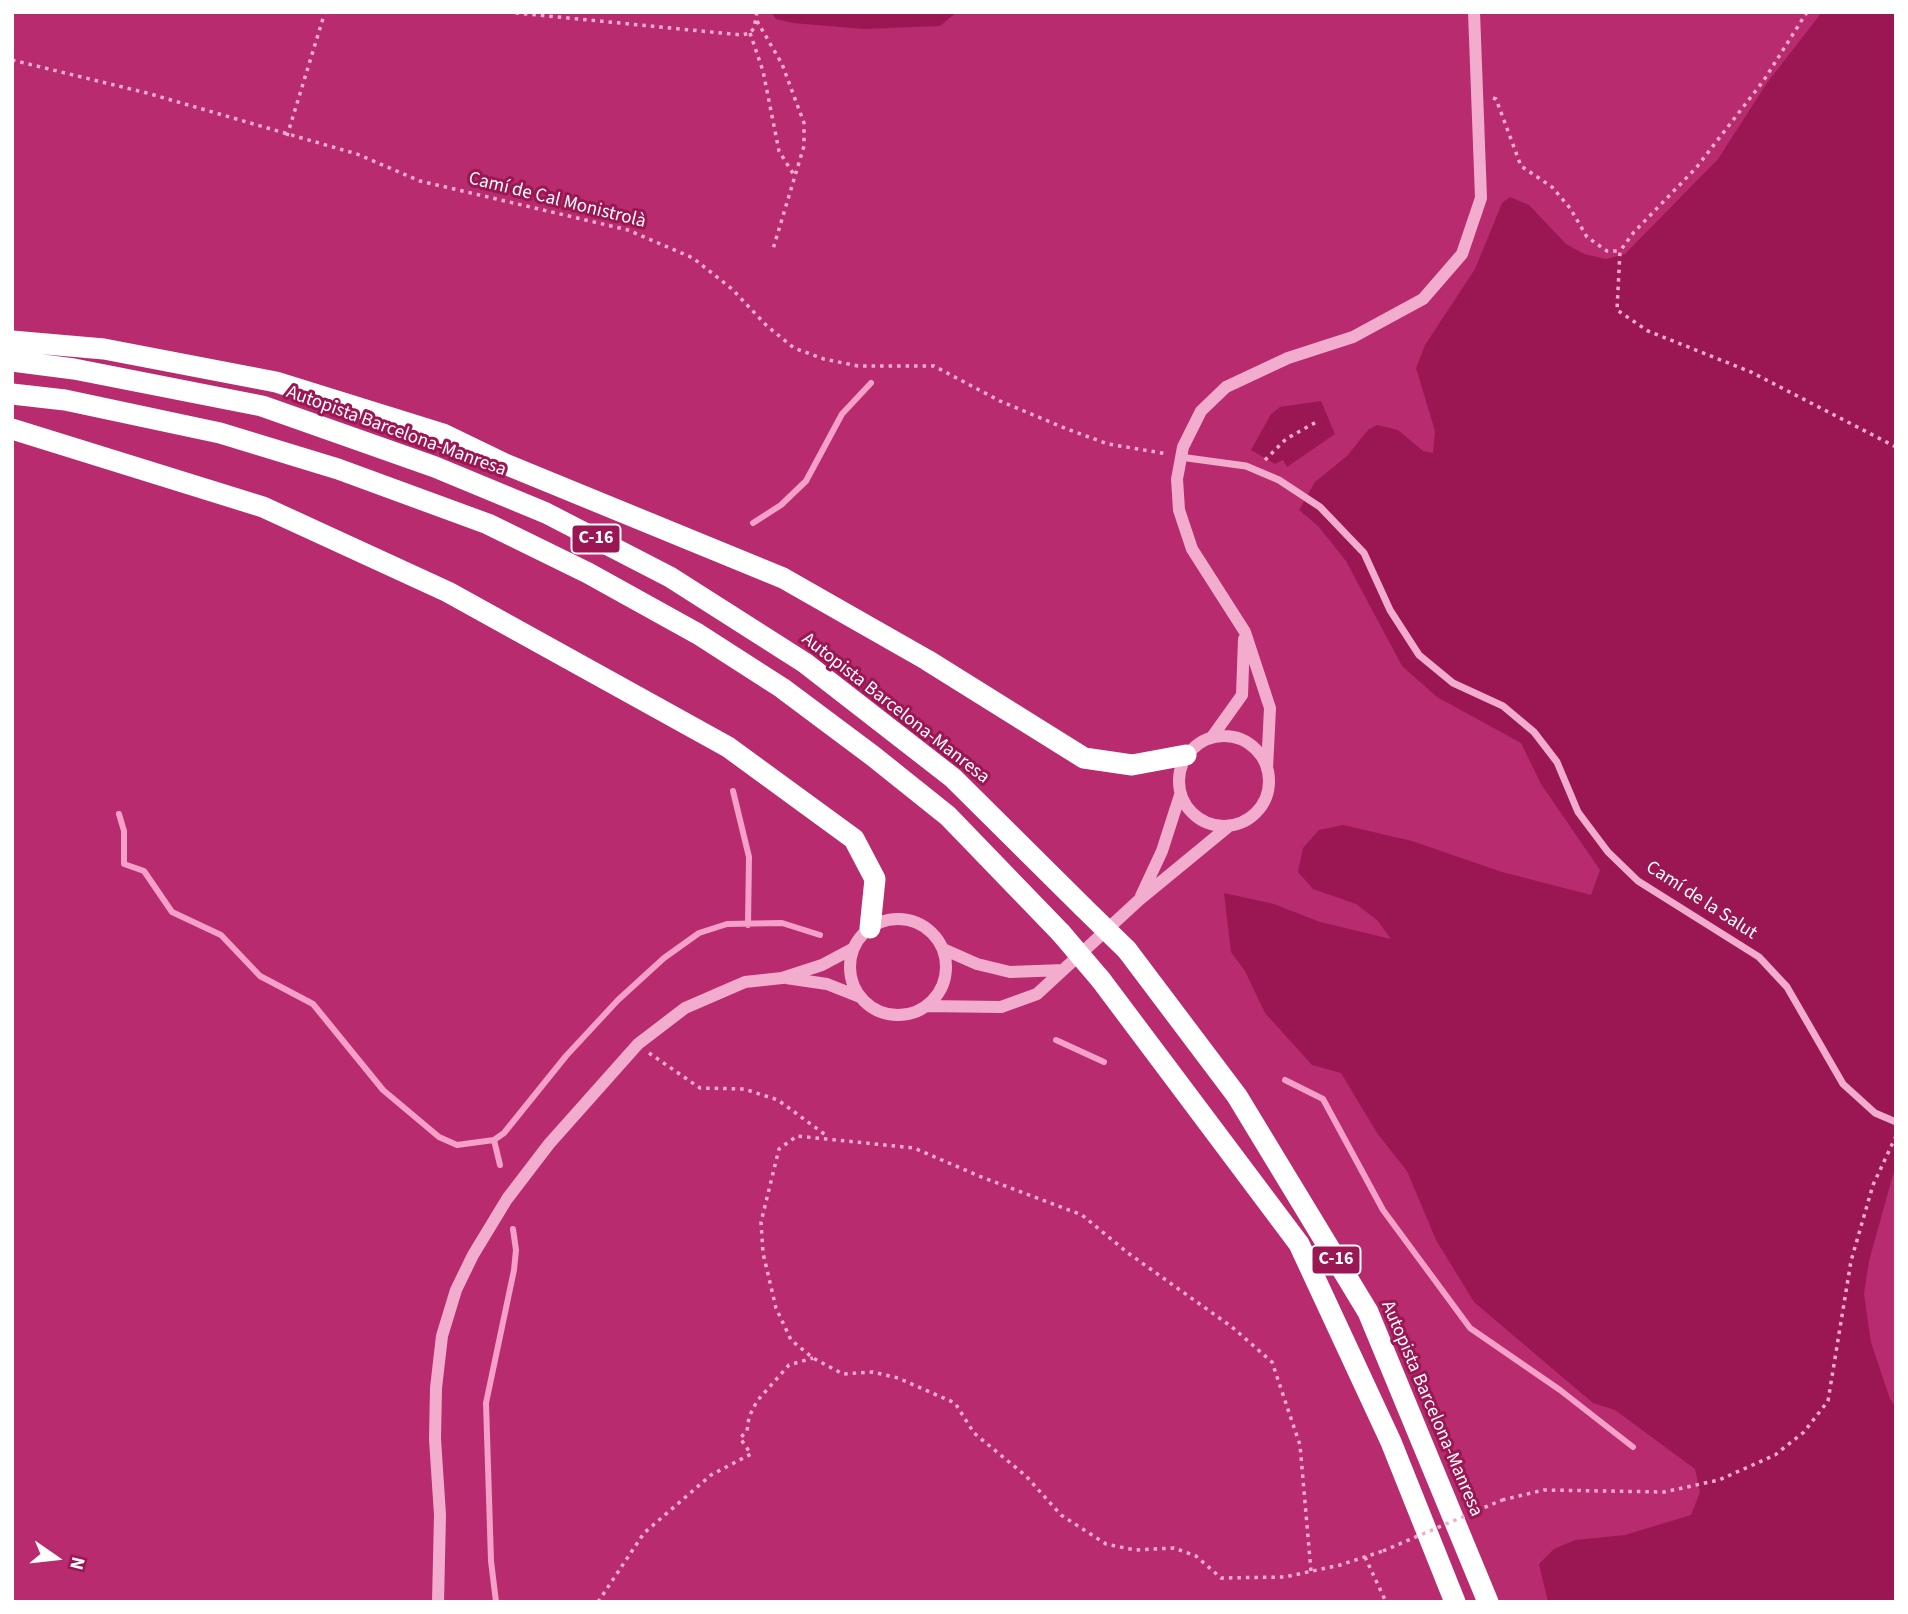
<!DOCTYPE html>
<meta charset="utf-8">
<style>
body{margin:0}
#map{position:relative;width:1908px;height:1614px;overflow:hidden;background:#9b1754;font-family:"Source Sans 3",sans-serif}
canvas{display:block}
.frame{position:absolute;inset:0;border:14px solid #fff;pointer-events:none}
.north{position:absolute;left:21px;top:1523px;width:70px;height:70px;-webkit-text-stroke:5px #9b1754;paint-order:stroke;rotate:104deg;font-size:19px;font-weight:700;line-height:28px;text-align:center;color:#fff}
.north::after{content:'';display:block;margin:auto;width:24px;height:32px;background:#fff;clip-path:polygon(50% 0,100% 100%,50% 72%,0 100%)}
</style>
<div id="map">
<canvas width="1908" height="1614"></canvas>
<div class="frame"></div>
<div class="north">N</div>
</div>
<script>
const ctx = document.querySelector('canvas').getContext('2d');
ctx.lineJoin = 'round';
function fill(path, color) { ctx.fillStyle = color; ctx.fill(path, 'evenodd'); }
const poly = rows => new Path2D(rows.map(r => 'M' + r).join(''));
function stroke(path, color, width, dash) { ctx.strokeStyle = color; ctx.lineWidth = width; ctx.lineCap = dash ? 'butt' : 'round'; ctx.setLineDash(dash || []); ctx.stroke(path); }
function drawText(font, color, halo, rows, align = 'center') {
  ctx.font = font + ' "Source Sans 3",sans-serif'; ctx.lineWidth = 6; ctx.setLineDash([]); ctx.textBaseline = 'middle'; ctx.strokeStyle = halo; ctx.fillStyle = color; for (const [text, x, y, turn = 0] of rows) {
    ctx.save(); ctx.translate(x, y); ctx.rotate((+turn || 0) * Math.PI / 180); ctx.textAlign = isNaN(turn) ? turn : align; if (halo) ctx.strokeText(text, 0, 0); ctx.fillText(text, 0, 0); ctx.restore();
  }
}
const green = poly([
 [12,12,771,12,776,19,793,23,863,29,940,26,957,12,1822,12,1767,83,1718,159,1625,254,1606,259,1584,254,1566,244,1529,205,1510,197,1502,203,1475,269,1425,345,1416,368,1435,431,1433,453,1423,451,1398,430,1377,425,1368,430,1347,456,1315,482,1299,510,1318,526,1346,561,1402,666,1437,697,1521,743,1541,784,1600,870,1591,895,1502,872,1412,841,1343,825,1319,830,1303,848,1298,872,1313,889,1356,904,1377,920,1391,939,1320,922,1274,904,1224,893,1231,952,1245,971,1265,1013,1312,1065,1341,1073,1377,1133,1407,1171,1436,1240,1474,1302,1593,1403,1615,1410,1695,1469,1700,1492,1691,1515,1625,1535,1575,1540,1554,1549,1539,1564,1548,1602,12,1602],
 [1321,401,1335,434,1287,467,1283,460,1275,464,1251,450,1271,414,1280,407],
 [1896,1164,1896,1407,1890,1399,1871,1342,1864,1294,1869,1261]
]);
const stream = poly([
 [753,523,781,505,806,481,842,414,871,383],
 [733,791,749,857,748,925],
 [119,814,124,831,124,864,144,871,172,912,221,935,260,976,313,1004,383,1090,439,1137,457,1145,494,1140,504,1133,566,1056,618,1000,664,958,699,933,727,924,782,923,820,935],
 [1056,1040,1104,1062],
 [1285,1080,1323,1099,1383,1210,1470,1328,1560,1390,1633,1447],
 [494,1140,500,1165],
 [496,1602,491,1561,486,1403,514,1270,516,1250,513,1229]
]);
const path = poly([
 [507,12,742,35,750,33,754,28,757,12],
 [1807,12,1764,80,1696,168,1634,232,1620,251,1617,310,1648,331,1751,372,1896,447],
 [757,21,782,64,804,123,804,146,773,249],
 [750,33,763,71,779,151,794,175],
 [12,60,147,93,357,154,420,181,628,230,693,258,732,289,767,326,794,348,824,359,858,366,934,366,1000,401,1067,429,1108,444,1168,454],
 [1493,98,1496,99,1521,166,1552,187,1570,208,1587,237,1607,251,1620,251],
 [287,136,325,12],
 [1265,460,1286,439,1318,421],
 [649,1053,700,1088,744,1089,778,1100,827,1136],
 [1502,1500,1544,1490,1664,1492,1719,1480,1775,1455,1804,1432,1828,1401,1851,1261,1873,1185,1896,1136],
 [1365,1557,1386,1602],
 [1311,1571,1300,1445,1272,1362,1232,1327,1128,1253,1082,1215,979,1176,914,1148,797,1136,779,1149,761,1222,763,1253,776,1308,791,1340,813,1358,843,1374,873,1372,898,1378,955,1403,974,1433,1026,1476,1061,1515,1106,1544,1135,1550,1174,1548,1196,1556,1221,1578,1285,1577,1340,1565,1383,1551],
 [598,1602,644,1533,711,1475,751,1454,740,1438,747,1431,749,1417,757,1401,789,1365,813,1358]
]);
const minor = poly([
 [1180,457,1246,466,1279,480,1320,507,1364,553,1390,610,1419,655,1453,683,1503,706,1534,732,1557,762,1578,812,1608,852,1638,881,1759,957,1787,987,1843,1084,1875,1113,1896,1122]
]);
const tertiary = poly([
 '1179 781a45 45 0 1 1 90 0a45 45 0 1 1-90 0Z',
 [1212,737,1242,695,1244,639],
 [1267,769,1270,708,1245,632,1192,549,1179,510,1177,479,1183,447,1201,411,1226,387,1288,358,1353,337,1423,299,1462,254,1481,198,1474,12],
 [1141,896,1162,851,1180,795],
 '850 967a48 48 0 1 1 96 0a48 48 0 1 1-96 0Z',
 [943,949,977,964,1010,972,1063,970],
 [786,978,827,984,860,997],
 [926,1006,1001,1007,1037,994,1139,900,1229,826],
 [438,1602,440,1515,435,1439,436,1388,442,1336,456,1290,473,1255,507,1199,549,1144,638,1044,685,1008,745,982,782,978,822,965,854,948]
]);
const motorway = poly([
 [12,341,104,349,276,382,443,434,505,464,783,578,927,660,1084,758,1132,765,1186,755],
 [12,361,74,369,262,406,435,467,546,513,670,577,805,663,953,778,1083,907],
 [12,394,65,400,220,433,338,469,488,524,588,573,698,634,782,688,873,756,948,816,1061,933],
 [12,429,263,507,448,592,728,747,854,839,875,879,870,928],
 [1127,950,1237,1096,1368,1312,1488,1602],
 [1101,980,1299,1244,1391,1442,1455,1602]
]);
const pathBridge = poly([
 [1383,1551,1502,1500]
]);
const motorwayBridge = poly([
 [1083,907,1127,950],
 [1061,933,1101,980]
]);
const shields = [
 [596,539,49],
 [1336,1260,49]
];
const shieldNames = [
 ["C-16",596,539],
 ["C-16",1336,1260]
];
const streetNames = [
 ["Camí de Cal Monistrolà",557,201,14],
 ["Autopista Barcelona-Manresa",396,432,20],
 ["Autopista Barcelona-Manresa",895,709,38],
 ["Camí de la Salut",1701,901,33],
 ["Autopista Barcelona-Manresa",1431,1409,67]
];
fill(green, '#b82b6e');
stroke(stream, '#f4a0c9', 6);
stroke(path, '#f2adce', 3.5, [3.5, 5]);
stroke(minor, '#f2adce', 7);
stroke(tertiary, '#f2adce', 12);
stroke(motorway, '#fff', 21);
stroke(pathBridge, '#f2adce', 3.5, [3.5, 5]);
stroke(motorwayBridge, '#fff', 21);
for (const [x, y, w] of shields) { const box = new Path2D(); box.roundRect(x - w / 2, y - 14.5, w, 29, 5); ctx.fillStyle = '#9b1754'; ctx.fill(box); stroke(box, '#fff', 2); }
drawText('bold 18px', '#fff', null, shieldNames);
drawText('19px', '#fff', '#9b1754', streetNames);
</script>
